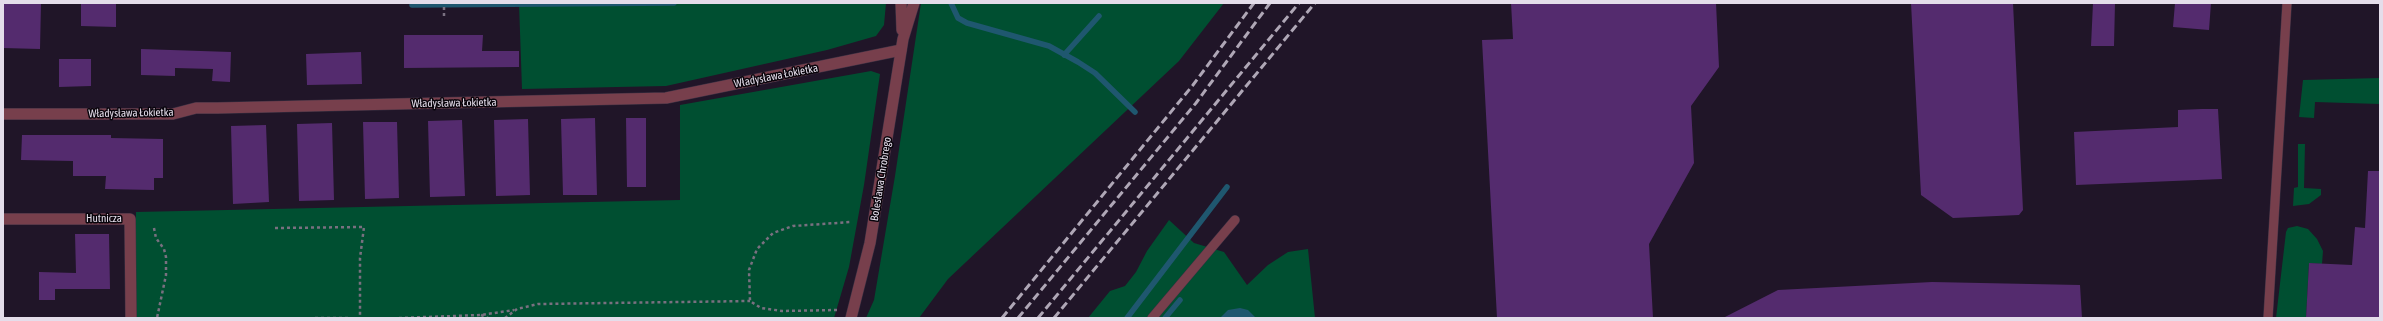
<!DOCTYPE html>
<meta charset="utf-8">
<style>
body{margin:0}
#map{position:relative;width:2383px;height:321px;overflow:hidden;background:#201528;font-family:"Asap Condensed",sans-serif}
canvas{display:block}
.frame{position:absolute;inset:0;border:4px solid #e4ddea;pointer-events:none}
</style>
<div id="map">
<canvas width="2383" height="321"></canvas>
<div class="frame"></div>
</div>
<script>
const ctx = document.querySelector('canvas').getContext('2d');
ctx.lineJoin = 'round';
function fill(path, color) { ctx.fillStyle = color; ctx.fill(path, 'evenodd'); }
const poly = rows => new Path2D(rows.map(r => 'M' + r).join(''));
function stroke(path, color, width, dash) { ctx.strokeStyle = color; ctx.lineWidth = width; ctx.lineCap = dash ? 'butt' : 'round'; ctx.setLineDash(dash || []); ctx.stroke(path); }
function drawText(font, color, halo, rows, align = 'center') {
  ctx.font = font + ' "Asap Condensed",sans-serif'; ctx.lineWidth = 3; ctx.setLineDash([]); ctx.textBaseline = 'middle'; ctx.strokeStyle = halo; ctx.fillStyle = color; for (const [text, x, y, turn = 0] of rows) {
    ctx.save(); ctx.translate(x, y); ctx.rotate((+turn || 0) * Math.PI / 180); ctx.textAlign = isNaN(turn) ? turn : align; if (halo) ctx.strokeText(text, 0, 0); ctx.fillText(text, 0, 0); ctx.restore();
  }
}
const green = poly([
 [519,3,886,3,884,25,876,36,827,50,666,86,522,89],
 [921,3,1224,3,1179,61,948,279,919,318,866,318,874,300,895,176],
 [871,71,880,74,864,185,849,267,834,318,136,318,136,212,680,200,680,105],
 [2380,78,2380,104,2315,102,2314,118,2299,117,2303,80],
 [2298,144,2305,144,2304,188,2321,189,2321,195,2309,204,2293,206,2294,188,2298,187],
 [1169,220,1194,243,1224,252,1247,285,1268,265,1288,252,1308,249,1315,318,1088,318,1110,291,1125,286,1136,272,1147,251],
 [2297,226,2308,229,2317,239,2323,251,2322,264,2309,263,2306,318,2276,318,2286,232,2288,228]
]);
const water = poly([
 [1240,308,1248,310,1256,318,1220,318,1228,310]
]);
const stream = poly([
 [951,3,958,18,967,23,1049,46,1078,62,1095,73,1135,112],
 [412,5,674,3],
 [1064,55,1099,16],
 [1127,318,1227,187],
 [1165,318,1180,300]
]);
const building = poly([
 [3,3,41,3,40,49,3,48],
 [81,3,116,3,116,27,81,26],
 [1511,3,1716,3,1719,67,1691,106,1694,163,1649,244,1653,318,1497,318,1482,40,1513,39],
 [1911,3,2013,3,2023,210,2019,215,1953,218,1921,195],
 [2093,3,2115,3,2114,46,2091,46],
 [2175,3,2211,3,2209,30,2173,27],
 [404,35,483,35,482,51,519,51,519,67,404,68],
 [141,49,231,52,230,82,212,81,213,69,175,68,175,76,141,75],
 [361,52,362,84,307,85,306,54],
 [59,59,91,59,91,86,59,87],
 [2202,109,2218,109,2222,179,2076,185,2074,132,2178,127,2178,110],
 [595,118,597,195,563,195,561,119],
 [626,118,646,118,646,187,627,187],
 [528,119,530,195,496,196,494,120],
 [462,120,465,196,430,197,428,121],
 [363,122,397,122,399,198,365,199],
 [332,123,334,200,299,201,297,124],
 [266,125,269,202,233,204,231,126],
 [22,135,111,135,111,138,163,139,163,178,154,178,154,190,105,189,106,176,73,176,73,161,21,160],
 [2368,171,2380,171,2380,318,2306,318,2309,263,2352,265,2355,227,2365,228],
 [75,234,109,234,110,289,55,289,55,300,39,300,39,272,76,273],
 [1932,282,2080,285,2082,318,1723,318,1778,290]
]);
const path = poly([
 [444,16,444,3],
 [154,228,156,238,164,249,166,257,166,275,157,318],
 [275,228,364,227,360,258,360,318],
 [837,310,782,311,761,308,750,301,749,270,757,249,773,233,793,226,851,222],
 [481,315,488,318],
 [315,318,351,318],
 [399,318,481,315,514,310],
 [505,318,517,309,538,304,750,301]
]);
const service = poly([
 [1152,318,1235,220],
 [2268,318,2287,3]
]);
const minor = poly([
 [3,114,173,114,196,108,217,108,666,98,901,50],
 [3,219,130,219,131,318]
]);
const tertiary = poly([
 [901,3,902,30],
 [851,318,870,243,903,39,914,3]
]);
const rail = poly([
 [1002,318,1193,85,1254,3],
 [1018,318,1196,103,1270,3],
 [1038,318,1299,3],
 [1054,318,1315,3]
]);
const streetNames = [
 ["Władysława Łokietka",776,76,-11],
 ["Władysława Łokietka",454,103,-1],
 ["Władysława Łokietka",131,113,-1],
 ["Bolesława Chrobrego",881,179,-81],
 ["Hutnicza",104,219]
];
fill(green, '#004f31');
fill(water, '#1f576f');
stroke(stream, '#1f576f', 5.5);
fill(building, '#542b6e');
stroke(service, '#3b3143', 10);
stroke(minor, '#3b3143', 12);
stroke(tertiary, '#3b3143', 12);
stroke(path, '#797080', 2.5, [3, 3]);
stroke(service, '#773f4c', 9);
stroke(minor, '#773f4c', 11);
stroke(tertiary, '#773f4c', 11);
stroke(rail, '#afa7b6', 3, [8, 4]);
drawText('11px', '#e4ddea', '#08040b', streetNames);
</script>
